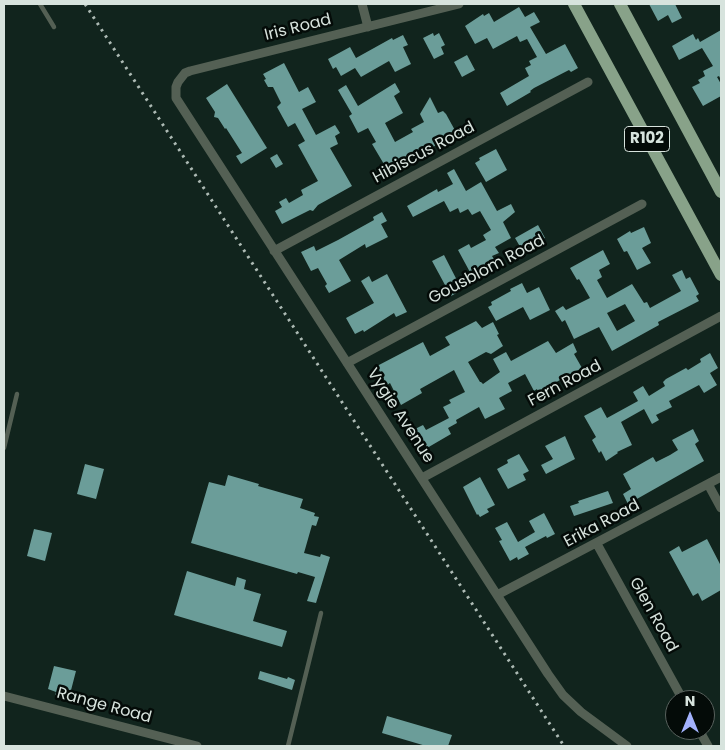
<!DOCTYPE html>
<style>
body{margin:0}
#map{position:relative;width:725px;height:750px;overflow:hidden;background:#11241d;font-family:Poppins,sans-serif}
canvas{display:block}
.frame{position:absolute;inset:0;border:5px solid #d7e3dd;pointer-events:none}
.north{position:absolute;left:665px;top:690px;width:50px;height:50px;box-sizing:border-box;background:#040b08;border:1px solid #58615d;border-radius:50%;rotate:0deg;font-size:14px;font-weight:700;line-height:20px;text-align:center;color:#d7e3dd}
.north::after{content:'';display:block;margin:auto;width:18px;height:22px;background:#a3b2fd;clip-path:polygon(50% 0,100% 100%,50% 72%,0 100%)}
</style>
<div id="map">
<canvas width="725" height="750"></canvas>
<div class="frame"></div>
<div class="north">N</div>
</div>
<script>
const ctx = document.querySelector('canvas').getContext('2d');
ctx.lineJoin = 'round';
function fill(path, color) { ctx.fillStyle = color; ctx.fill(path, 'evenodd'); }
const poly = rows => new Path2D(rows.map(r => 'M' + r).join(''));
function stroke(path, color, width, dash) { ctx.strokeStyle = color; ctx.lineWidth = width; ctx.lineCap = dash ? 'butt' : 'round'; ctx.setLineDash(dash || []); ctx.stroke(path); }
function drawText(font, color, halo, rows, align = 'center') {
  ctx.font = font + ' Poppins,sans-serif'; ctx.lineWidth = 5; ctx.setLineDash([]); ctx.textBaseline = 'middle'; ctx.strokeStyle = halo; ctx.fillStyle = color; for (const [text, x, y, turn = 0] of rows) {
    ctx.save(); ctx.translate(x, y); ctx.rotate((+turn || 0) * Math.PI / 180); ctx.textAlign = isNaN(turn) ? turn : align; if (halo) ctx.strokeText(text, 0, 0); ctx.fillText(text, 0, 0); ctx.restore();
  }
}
const building = poly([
 [649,4,675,4,682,18,672,23,668,15,658,21],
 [519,7,525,17,534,12,540,22,530,27,546,54,565,44,578,68,571,72,569,70,534,88,530,91,531,92,507,106,500,93,529,76,525,68,531,65,529,61,537,57,527,39,520,42,517,36,493,49,487,38,475,44,465,26,483,14,484,16,489,13,494,22],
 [721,30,721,80,719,76,717,77,721,84,721,96,703,106,692,87,700,83,698,80,705,76,703,71,713,66,702,48,679,60,672,46,693,34,696,40,698,38,700,42],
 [433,33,434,36,439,33,445,45,441,47,444,54,434,59,423,38],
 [403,35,408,45,403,47,411,64,395,72,389,61,361,77,355,68,341,76,336,67,333,69,328,59,350,47,356,58,392,38,393,40],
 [467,55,475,70,462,77,454,62],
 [284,63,299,92,308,87,316,102,302,109,316,135,335,125,340,133,335,136,338,144,330,148,352,186,318,205,313,211,310,210,282,224,275,211,282,207,279,202,286,198,289,203,303,195,301,190,318,181,298,145,305,141,295,123,288,127,277,107,281,103,273,87,268,87,264,80,266,79,263,74],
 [395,83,400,92,394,96,403,113,385,123,395,142,413,132,411,129,424,122,420,114,430,97,438,113,443,111,446,114,457,134,388,171,372,144,376,142,368,128,358,133,349,116,352,114,338,90,346,85,358,106],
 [227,84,267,148,241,164,236,156,242,153,226,128,225,129,218,118,214,117,215,112,206,98],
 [468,124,473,133,460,140,455,130],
 [496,149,507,170,486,182,475,163,480,160,479,158],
 [277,154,283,164,276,168,270,158],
 [454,169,466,191,481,182,497,211,511,204,515,212,503,222,511,238,495,247,499,253,492,256,495,261,471,274,458,250,469,244,471,248,486,240,483,235,491,230,480,211,472,215,468,209,460,213,458,208,450,212,444,201,413,217,407,206,437,189,438,192,453,184,447,173],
 [382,212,387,221,381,224,388,237,366,248,365,244,339,260,351,281,329,293,325,286,327,284,318,268,311,271,301,252,314,246,316,251,338,240,374,220,373,217],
 [538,225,545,238,522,250,515,238],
 [644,227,651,243,642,248,651,263,637,270,627,251,624,252,617,239,630,231,631,233],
 [603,250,610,264,599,270,602,277,597,280,607,298,632,284,644,303,647,302,650,308,681,291,672,275,682,270,686,279,690,277,699,294,696,296,699,301,658,322,659,325,612,351,599,327,574,339,565,320,562,322,555,311,563,306,566,310,590,298,579,279,577,280,570,268],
 [625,304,635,321,617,331,607,313],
 [444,255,462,290,451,296,432,261],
 [387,274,407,312,396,317,394,313,364,332,363,330,355,334,346,318,374,303,361,281,369,276,372,282],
 [522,283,527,293,539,287,550,310,530,320,523,307,496,321,488,307,492,305,491,302,511,291,510,289],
 [476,321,482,328,493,322,499,334,497,335,503,346,491,354,486,352,468,362,480,382,481,382,483,384,500,372,493,359,506,352,511,361,548,341,556,353,573,343,577,352,574,354,582,368,538,392,537,389,534,391,525,374,508,383,512,391,499,398,505,409,485,419,479,407,456,420,457,423,448,428,451,434,427,448,415,429,423,425,426,430,449,418,443,407,451,403,449,400,465,392,454,370,420,389,422,393,401,405,390,383,387,385,377,366,423,342,430,356,450,345,445,337],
 [710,353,718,368,710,373,717,385,704,393,699,385,669,401,672,407,656,415,659,420,652,424,644,409,621,422,632,445,617,452,618,453,606,461,601,451,599,453,592,440,596,437,584,416,601,407,607,418,638,401,633,392,643,386,649,396,665,386,663,382,666,379,686,368,688,370,701,362,700,359],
 [693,429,699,441,695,444,704,461,628,504,623,494,631,489,623,474,653,457,656,462,670,455,678,450,672,440],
 [565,436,575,459,546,474,541,465,553,459,545,446],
 [519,454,529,471,523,474,526,480,508,489,497,469,508,463,507,460],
 [85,464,104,469,96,499,77,494],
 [228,475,259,484,258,486,303,499,300,508,315,513,314,516,319,517,316,526,312,525,304,553,320,557,321,554,330,557,316,603,307,601,315,577,298,572,297,574,191,543,209,482,225,486],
 [480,477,495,505,487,509,489,512,480,517,478,514,477,515,463,487],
 [608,491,613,503,574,516,570,506,579,503,578,501],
 [544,513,555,534,547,538,546,536,525,547,529,554,518,560,517,557,510,561,499,541,502,540,495,528,507,522,518,542,535,532,529,521],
 [34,529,52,533,45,561,27,556],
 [707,539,721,566,721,590,702,601,698,593,693,596,669,552,679,546,682,552],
 [187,571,235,586,237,577,246,580,244,589,261,594,253,621,287,631,282,647,174,615],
 [54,666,76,671,69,698,55,695,56,692,48,689],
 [260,671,287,679,288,677,295,680,292,690,258,679],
 [387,716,452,735,448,746,426,746,382,733]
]);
const lane = poly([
 [40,4,54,27],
 [4,448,17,394],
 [288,746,321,613]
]);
const street = poly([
 [362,4,368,27],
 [459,4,190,71,185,73,178,82,176,87,176,98,548,674,563,695,581,712,627,746],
 [274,251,588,82],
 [347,363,642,204],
 [422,478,721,316],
 [708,484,721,508],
 [597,544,683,700],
 [497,595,721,477],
 [4,696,197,746],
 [699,730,708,746]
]);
const primary = poly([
 [574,4,721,275],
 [620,4,721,192]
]);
const rail = poly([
 [85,4,564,746]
]);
const shields = [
 [647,139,45]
];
const shieldNames = [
 ["R102",647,139]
];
const streetNames = [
 ["Iris Road",298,28,-14],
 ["Hibiscus Road",424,153,-28],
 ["Gousblom Road",487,270,-28],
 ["Fern Road",565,384,-28],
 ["Vygie Avenue",400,416,57],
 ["Erika Road",602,524,-28],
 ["Glen Road",653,615,61],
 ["Range Road",104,706,15]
];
fill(building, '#6b9d99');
stroke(lane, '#546054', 4.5);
stroke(street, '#546054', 9);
stroke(primary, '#88a289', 12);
stroke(rail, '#adbab4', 3, [2.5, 5]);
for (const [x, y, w] of shields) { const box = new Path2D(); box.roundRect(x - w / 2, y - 12.5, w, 25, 4); ctx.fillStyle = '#040b08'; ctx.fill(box); stroke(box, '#d7e3dd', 1); }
drawText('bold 15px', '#d7e3dd', null, shieldNames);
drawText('16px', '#d7e3dd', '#040b08', streetNames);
</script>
